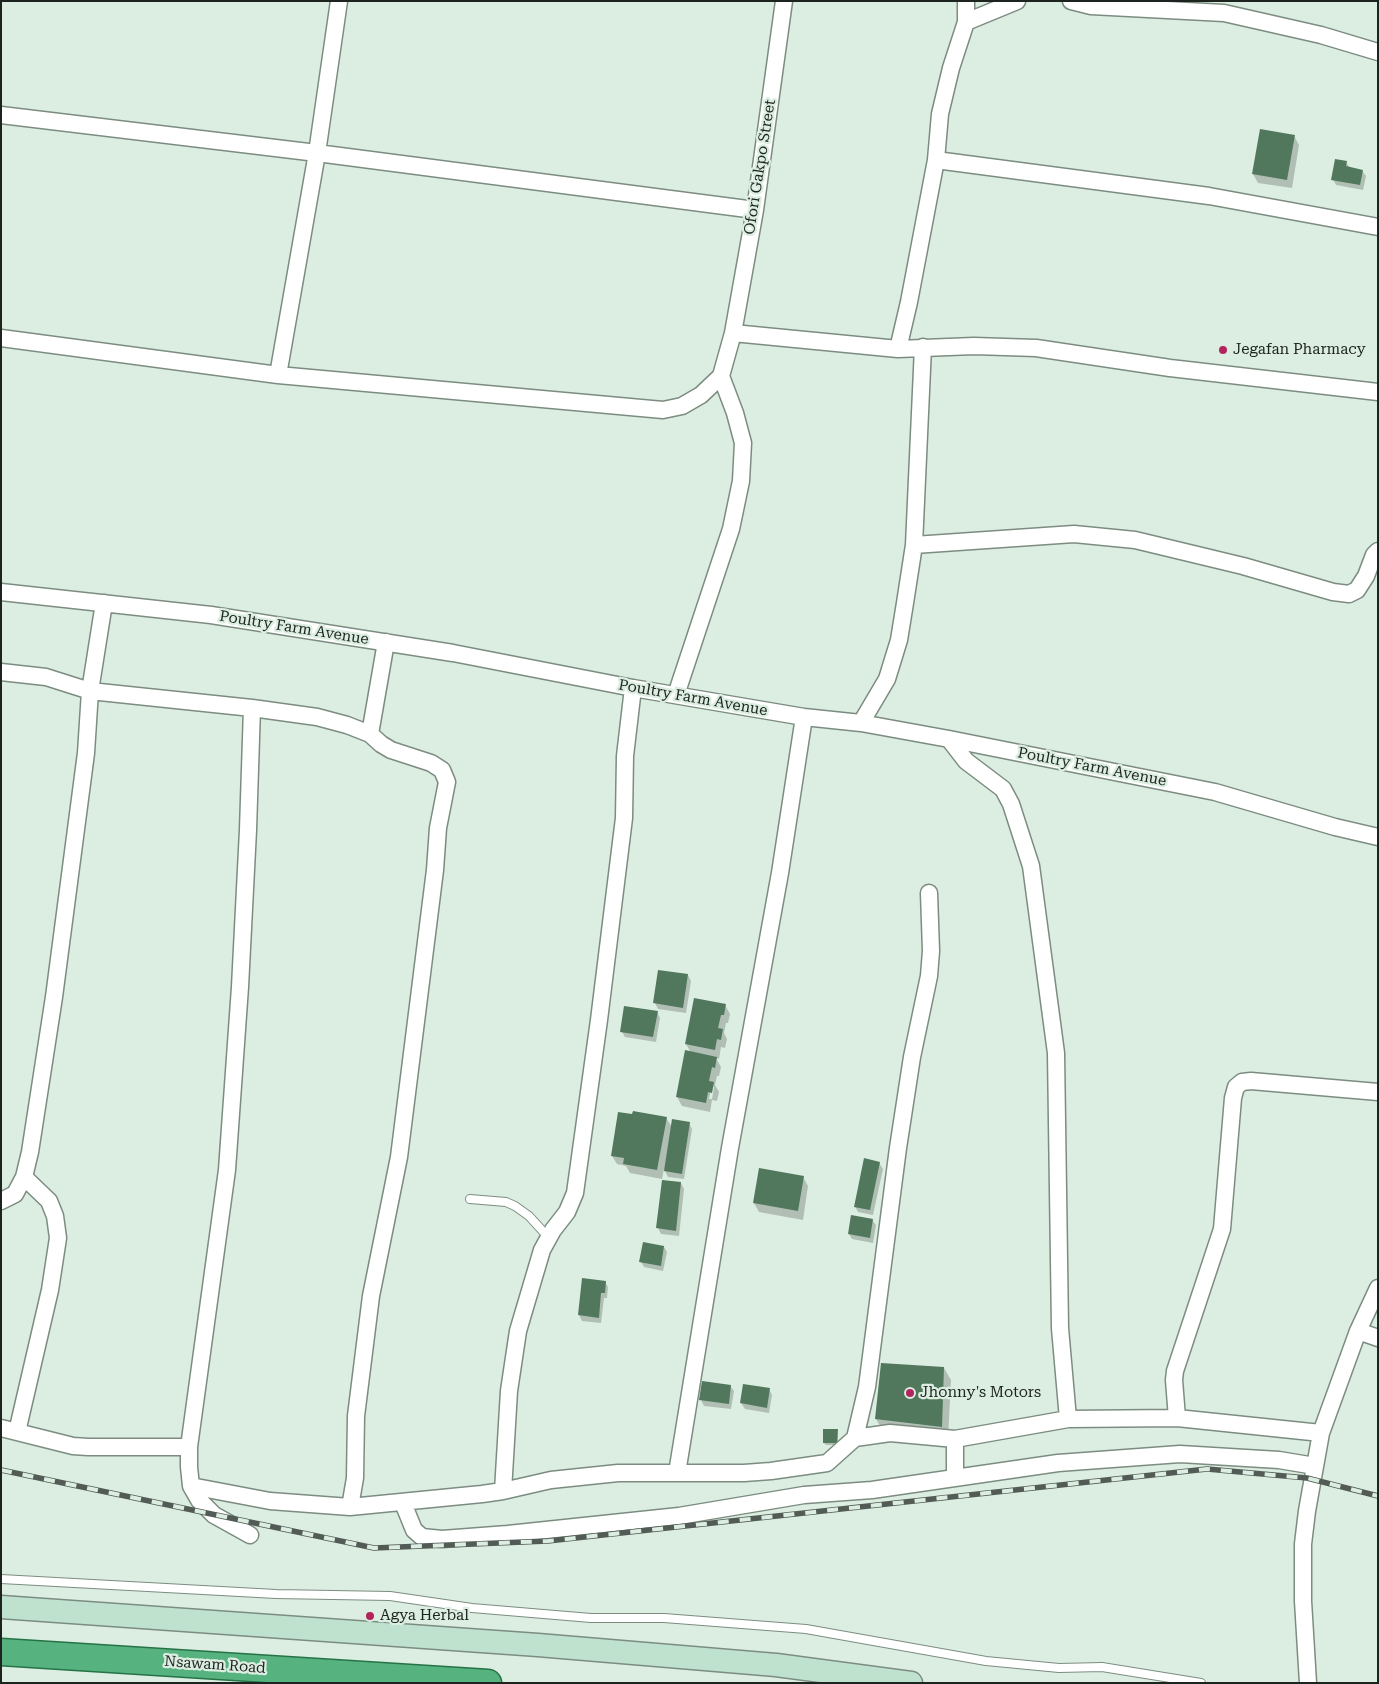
<!DOCTYPE html>
<style>
body{margin:0}
#map{position:relative;width:1379px;height:1684px;overflow:hidden;background:#dceee1;font-family:"Roboto Serif",serif}
canvas{display:block}
.frame{position:absolute;inset:0;border:2px solid #1d231f;pointer-events:none}
</style>
<div id="map">
<canvas width="1379" height="1684"></canvas>
<div class="frame"></div>
</div>
<script>
const ctx = document.querySelector('canvas').getContext('2d');
ctx.lineJoin = 'round';
function fill(path, color) { ctx.fillStyle = color; ctx.fill(path, 'evenodd'); }
const poly = rows => new Path2D(rows.map(r => 'M' + r).join(''));
function stroke(path, color, width, dash) { ctx.strokeStyle = color; ctx.lineWidth = width; ctx.lineCap = dash ? 'butt' : 'round'; ctx.setLineDash(dash || []); ctx.stroke(path); }
function drawText(font, color, halo, rows, align = 'center') {
  ctx.font = font + ' "Roboto Serif",serif'; ctx.lineWidth = 4.5; ctx.setLineDash([]); ctx.textBaseline = 'middle'; ctx.strokeStyle = halo; ctx.fillStyle = color; for (const [text, x, y, turn = 0] of rows) {
    ctx.save(); ctx.translate(x, y); ctx.rotate((+turn || 0) * Math.PI / 180); ctx.textAlign = isNaN(turn) ? turn : align; if (halo) ctx.strokeText(text, 0, 0); ctx.fillText(text, 0, 0); ctx.restore();
  }
}
const shadow = poly([
 [1294,136,1299,145,1292,188,1258,183,1253,174],
 [1346,162,1350,168,1362,171,1366,176,1363,190,1336,185,1333,179],
 [688,975,691,981,686,1013,658,1009,655,1003],
 [695,999,725,1005,730,1014,728,1023,726,1023,724,1033,727,1039,725,1048,721,1047,719,1059,716,1058,721,1067,719,1076,717,1076,715,1085,719,1092,717,1101,712,1100,710,1112,682,1106,677,1097,686,1052,691,1053,686,1044],
 [712,1085,714,1087,712,1099,709,1099],
 [657,1012,660,1018,656,1042,625,1037,622,1032],
 [666,1118,672,1127,689,1123,692,1129,684,1179,668,1177,664,1169,662,1179,630,1173,626,1166,617,1164,612,1156],
 [879,1163,883,1169,873,1215,858,1212,855,1206],
 [803,1177,808,1186,803,1220,759,1212,754,1203],
 [681,1183,684,1189,679,1236,661,1234,658,1228],
 [872,1220,876,1225,873,1243,852,1239,849,1234],
 [664,1247,667,1252,663,1271,644,1267,641,1262],
 [605,1282,608,1287,607,1298,604,1298,601,1323,582,1321,579,1315],
 [944,1368,951,1380,948,1438,883,1431,876,1419],
 [730,1386,734,1391,731,1409,704,1406,701,1400],
 [769,1389,772,1395,769,1413,745,1409,741,1403],
 [837,1431,838,1433,838,1445,826,1445,824,1443]
]);
const building = poly([
 [1260,129,1295,135,1287,180,1252,174],
 [1335,159,1347,161,1346,166,1363,170,1360,185,1331,180],
 [658,970,688,974,683,1008,653,1003],
 [694,998,726,1004,724,1015,721,1015,718,1028,723,1029,721,1040,717,1039,715,1050,685,1044],
 [624,1006,658,1011,653,1037,620,1032],
 [685,1050,717,1057,715,1068,712,1067,709,1081,714,1082,712,1093,708,1092,706,1103,676,1097],
 [633,1111,667,1117,657,1170,623,1164,624,1158,611,1156,618,1112,632,1114],
 [672,1119,690,1122,682,1174,664,1171],
 [864,1158,880,1162,870,1210,854,1207],
 [759,1168,804,1176,798,1211,753,1203],
 [662,1180,681,1182,676,1231,656,1228],
 [851,1215,873,1219,870,1238,848,1234],
 [643,1242,664,1246,661,1266,639,1262],
 [582,1278,606,1281,605,1293,601,1293,599,1318,578,1315],
 [881,1363,944,1367,942,1427,875,1419],
 [702,1381,731,1385,729,1404,699,1400],
 [743,1384,770,1388,767,1408,740,1403],
 [823,1429,838,1429,837,1443,823,1443]
]);
const service = poly([
 [470,1199,506,1202,515,1206,529,1216,549,1238],
 [1,1579,276,1594,390,1596,472,1608,591,1618,664,1618,806,1629,986,1661,1059,1668,1102,1667,1201,1683]
]);
const minor = poly([
 [966,1,966,22],
 [1071,1,1091,6,1224,13,1321,35,1378,52],
 [1,115,317,153,755,210],
 [936,160,1209,196,1378,227],
 [733,333,755,210,784,1],
 [1,338,278,375,663,410,682,406,701,395,721,376,733,333,898,349,974,346,1036,348,1170,368,1378,392],
 [898,349,909,302,936,160,940,114,951,68,966,22,1017,1],
 [278,375,317,153,339,1],
 [914,545,1074,534,1135,540,1243,566,1333,592,1349,594,1357,590,1366,576,1374,555,1378,551],
 [1,592,211,615,453,653,633,688,804,717,861,723,949,739,1215,792,1335,827,1378,837],
 [1,672,46,677,90,691,252,708,317,717,347,725,370,734,386,642],
 [676,695,731,529,741,481,743,443,735,413,721,376],
 [861,723,887,679,899,640,905,603,914,545,923,347],
 [370,734,381,744,391,750,431,763,442,770,447,782,438,828,435,870,399,1157,371,1296,356,1416,355,1478,350,1507,482,1494,503,1491,551,1480,618,1473,744,1473,771,1471,827,1463,855,1438,890,1433,955,1439,1068,1419,1177,1418,1321,1433],
 [949,739,966,761,1003,789,1011,804,1031,866,1056,1053,1060,1328,1068,1419],
 [1,1201,15,1194,24,1177,30,1152,54,997,86,753,90,691,104,603],
 [1358,1331,1378,1338],
 [1177,1418,1174,1380,1175,1371,1222,1229,1233,1098,1236,1087,1242,1082,1251,1081,1378,1092],
 [1,1428,73,1446,88,1447,189,1447],
 [17,1432,50,1290,58,1238,55,1216,49,1201,24,1177],
 [855,1438,867,1387,898,1148,912,1057,929,976,931,951,929,893],
 [677,1473,730,1148,780,873,804,717],
 [955,1478,955,1439],
 [191,1486,270,1501,350,1507],
 [503,1491,509,1391,518,1331,542,1250,553,1230,567,1212,575,1193,599,1020,624,818,625,756,633,688],
 [403,1503,414,1530,422,1537,442,1539,508,1534,679,1516,804,1495,872,1490,1058,1463,1180,1454,1279,1460,1315,1466],
 [250,1535,214,1515,199,1500,191,1486,189,1467,189,1447,227,1170,240,987,248,830,252,708],
 [1308,1683,1303,1601,1303,1544,1307,1511,1321,1433,1358,1331,1378,1288]
]);
const secondary = poly([
 [1,1607,538,1645,776,1665,911,1683]
]);
const trunk = poly([
 [1,1652,488,1683]
]);
const rail = poly([
 [1,1470,374,1548,548,1541,1207,1469,1307,1478,1378,1496]
]);
const markers = [
 [1223,350,5,"#b2245b"],
 [910,1393,5,"#b2245b"],
 [370,1616,5,"#b2245b"]
];
const streetNames = [
 ["Ofori Gakpo Street",760,167,-81],
 ["Poultry Farm Avenue",294,628,9],
 ["Poultry Farm Avenue",693,698,10],
 ["Poultry Farm Avenue",1092,767,11],
 ["Nsawam Road",215,1665,4]
];
const poiNames = [
 ["Jegafan Pharmacy",1233,350],
 ["Jhonny's Motors",920,1393],
 ["Agya Herbal",380,1616]
];
fill(shadow, '#0003');
fill(building, '#51775d');
stroke(service, '#7c8c80', 10);
stroke(minor, '#7c8c80', 19);
stroke(secondary, '#7c8c80', 25);
stroke(trunk, '#267348', 29);
stroke(service, '#fff', 8);
stroke(minor, '#fff', 16);
stroke(secondary, '#bfe2cf', 22);
stroke(trunk, '#56b27e', 26);
stroke(rail, '#525b55', 5.5);
stroke(rail, '#dceee1', 4, [11]);
for (const [x, y, r, color] of markers) { const dot = new Path2D(); dot.arc(x, y, r, 0, 2 * Math.PI); ctx.fillStyle = color; ctx.fill(dot); stroke(dot, '#dceee1', 2); }
drawText('15px', '#1d231f', '#dceee1', streetNames);
drawText('15px', '#1d231f', '#dceee1', poiNames, 'left');
</script>
